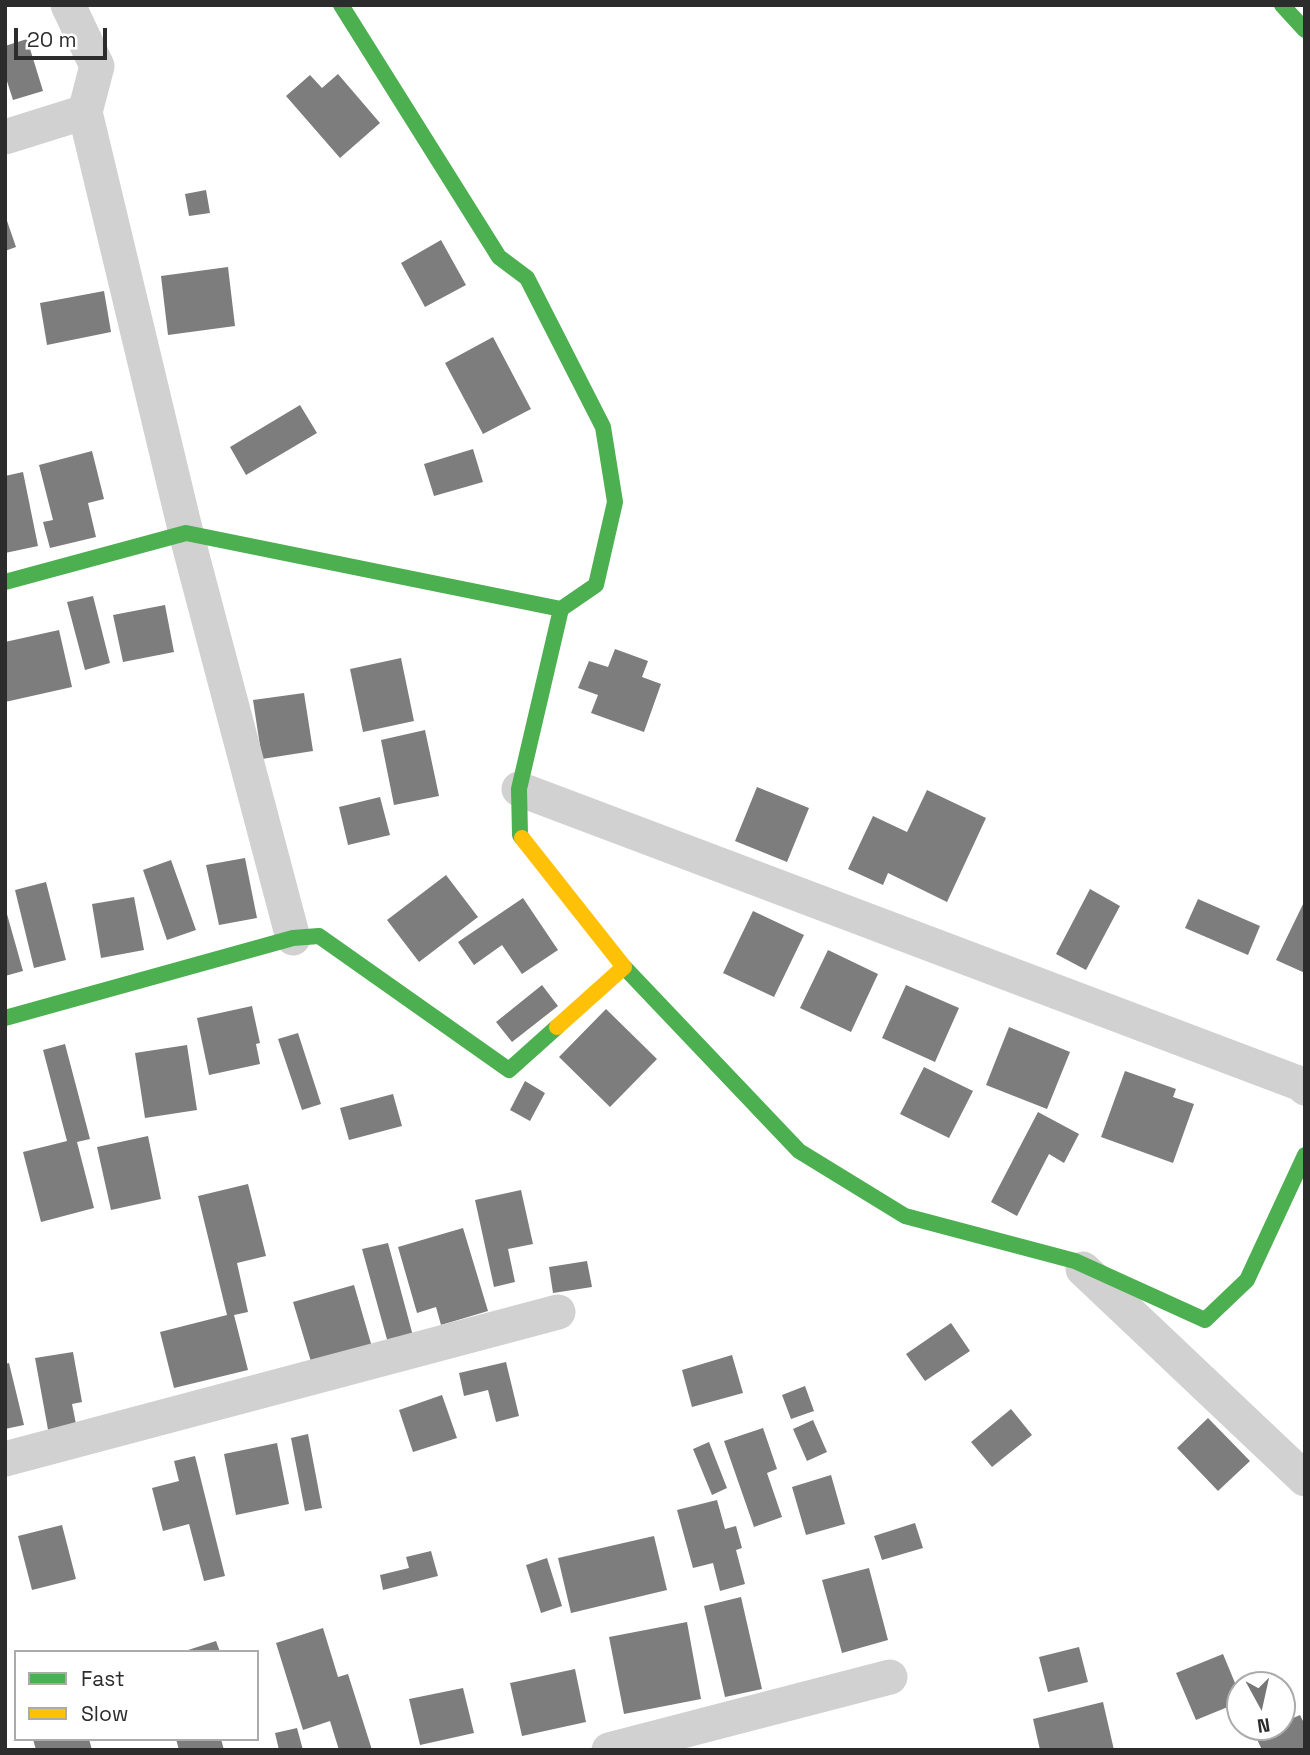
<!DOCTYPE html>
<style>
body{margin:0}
#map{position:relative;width:1310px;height:1755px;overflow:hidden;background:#fff;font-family:"Space Grotesk",sans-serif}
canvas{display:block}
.frame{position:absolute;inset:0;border:7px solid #2c2c2c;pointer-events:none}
.legend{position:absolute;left:14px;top:1650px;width:245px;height:91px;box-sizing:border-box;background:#fff;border:2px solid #ababab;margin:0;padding:9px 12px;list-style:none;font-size:21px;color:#2c2c2c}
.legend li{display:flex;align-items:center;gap:14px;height:35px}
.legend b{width:35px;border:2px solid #ababab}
.north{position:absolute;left:1226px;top:1671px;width:70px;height:70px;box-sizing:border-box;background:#fff;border:2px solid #ababab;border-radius:50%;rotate:172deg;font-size:19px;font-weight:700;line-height:28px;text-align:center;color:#2c2c2c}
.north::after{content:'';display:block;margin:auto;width:24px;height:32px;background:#767676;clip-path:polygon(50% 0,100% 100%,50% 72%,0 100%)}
.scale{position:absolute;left:14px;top:28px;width:93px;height:32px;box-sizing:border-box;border:4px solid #2c2c2c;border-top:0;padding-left:9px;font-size:21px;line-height:24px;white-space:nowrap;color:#2c2c2c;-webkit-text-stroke:5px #fff;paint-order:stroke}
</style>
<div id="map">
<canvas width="1310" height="1755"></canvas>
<div class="frame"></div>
<ul class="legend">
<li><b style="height:9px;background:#4caf50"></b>Fast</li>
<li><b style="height:9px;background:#ffc107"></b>Slow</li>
</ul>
<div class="north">N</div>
<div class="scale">20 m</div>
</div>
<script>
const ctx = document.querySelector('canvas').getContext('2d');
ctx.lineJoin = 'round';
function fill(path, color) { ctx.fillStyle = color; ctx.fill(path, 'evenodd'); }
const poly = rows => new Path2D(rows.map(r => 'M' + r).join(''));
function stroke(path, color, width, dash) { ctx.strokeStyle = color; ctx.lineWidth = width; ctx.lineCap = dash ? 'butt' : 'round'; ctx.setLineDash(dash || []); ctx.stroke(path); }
const building = poly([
 [27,39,43,91,13,100,5,75,5,46],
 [338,74,380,123,340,158,286,96,310,75,322,88],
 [206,190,210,213,189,216,185,194],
 [5,215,16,247,5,251],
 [441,240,466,285,425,307,401,263],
 [228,267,235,326,168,335,161,276],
 [104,291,111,332,47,345,40,303],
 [493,337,531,409,483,434,445,363],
 [300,405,317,433,246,475,230,447],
 [473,449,483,482,434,496,424,464],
 [92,451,104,499,88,503,96,537,50,548,43,522,53,520,39,465],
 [23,472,38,546,5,553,5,476],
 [93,596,110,663,85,670,67,602],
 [165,605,174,652,123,662,113,615],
 [59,630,72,687,5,702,5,642],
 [615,649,648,661,642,677,661,684,644,732,591,713,598,695,578,688,589,661,608,667],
 [401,658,414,721,363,732,350,669],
 [304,693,313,751,262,759,253,700],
 [425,730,439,796,394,805,381,740],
 [757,787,809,808,787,862,735,841],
 [927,790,986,818,947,902,888,873,883,885,848,869,873,816,907,832],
 [380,797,390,835,348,845,339,807],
 [245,858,257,918,219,925,206,865],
 [171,860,196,930,167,940,143,870],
 [446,875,478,917,419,962,387,920],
 [46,882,66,960,34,968,15,890],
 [1090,889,1120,906,1086,970,1056,954],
 [134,897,144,950,101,958,92,904],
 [523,898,558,950,522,974,502,945,474,965,458,942],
 [1198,899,1260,926,1248,955,1185,928],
 [1305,900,1305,973,1276,960],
 [5,907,23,971,5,976],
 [753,911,804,935,774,997,723,973],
 [828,950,878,974,851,1032,800,1008],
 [542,985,558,1006,512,1042,496,1022],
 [906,985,959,1008,935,1062,882,1038],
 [252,1006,260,1043,256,1044,260,1064,209,1075,197,1018],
 [606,1009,657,1059,610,1107,559,1057],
 [1009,1027,1070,1052,1047,1109,986,1085],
 [298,1033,321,1104,302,1110,278,1039],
 [65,1044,90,1139,77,1142,94,1208,41,1222,23,1152,67,1141,43,1050],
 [187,1045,197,1110,145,1118,135,1053],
 [924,1067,973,1091,949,1138,900,1114],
 [1125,1071,1176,1089,1173,1097,1194,1104,1173,1163,1101,1137],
 [525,1081,545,1093,530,1121,510,1110],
 [393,1094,402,1126,349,1140,340,1108],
 [1038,1112,1079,1134,1064,1163,1049,1154,1017,1216,991,1202],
 [148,1136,161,1199,111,1210,97,1147],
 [248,1184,266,1256,237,1263,248,1312,234,1315,248,1370,174,1388,160,1332,227,1315,198,1196],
 [521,1190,533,1244,508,1249,515,1282,494,1287,475,1200],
 [463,1228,488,1311,441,1325,436,1307,417,1313,398,1247],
 [388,1243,413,1336,388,1343,362,1249],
 [587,1261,592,1287,553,1293,549,1267],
 [354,1285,372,1347,312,1365,293,1302],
 [951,1323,970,1351,925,1381,906,1354],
 [73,1352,82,1402,72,1404,77,1429,49,1435,35,1358],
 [732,1355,743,1393,692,1407,682,1370],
 [506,1362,519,1416,496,1422,488,1390,464,1396,459,1373],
 [9,1363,24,1425,5,1429,5,1364],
 [805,1386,814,1411,791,1419,782,1395],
 [442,1395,457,1438,413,1452,399,1410],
 [1011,1409,1032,1435,992,1467,971,1442],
 [1208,1418,1250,1461,1218,1491,1177,1448],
 [813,1420,827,1452,807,1461,793,1429],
 [763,1428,777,1469,767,1473,782,1517,754,1527,724,1441],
 [308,1434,322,1508,305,1511,291,1438],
 [709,1442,727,1488,712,1495,693,1449],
 [277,1443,289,1504,236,1515,224,1454],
 [195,1456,225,1576,204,1581,189,1524,163,1531,152,1488,179,1481,174,1461],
 [831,1475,845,1524,806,1535,792,1487],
 [717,1500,725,1529,736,1526,742,1548,736,1550,745,1584,720,1591,713,1563,693,1568,677,1510],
 [915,1523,923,1548,882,1560,874,1536],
 [62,1525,76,1579,32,1590,18,1536],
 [654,1536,667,1590,571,1613,558,1558],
 [431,1551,438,1576,383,1590,380,1575,409,1568,406,1557],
 [547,1558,562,1606,541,1613,526,1565],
 [869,1568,888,1640,842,1653,822,1580],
 [741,1597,762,1689,725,1697,704,1606],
 [687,1622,701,1699,624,1714,609,1637],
 [323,1628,338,1677,348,1674,372,1750,339,1750,330,1721,303,1730,276,1643],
 [216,1641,220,1652,185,1652,185,1651],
 [1079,1647,1088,1682,1048,1692,1039,1657],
 [1223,1654,1240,1695,1240,1702,1196,1720,1176,1673],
 [575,1669,586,1722,522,1736,510,1683],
 [463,1688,474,1733,420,1745,409,1699],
 [1103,1702,1114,1750,1040,1750,1033,1719],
 [1300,1715,1305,1725,1305,1750,1262,1750,1255,1735,1273,1727,1282,1727,1282,1723],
 [297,1728,303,1750,279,1750,275,1733],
 [33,1739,89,1739,92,1750,36,1750],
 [176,1739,221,1739,224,1750,179,1750]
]);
const street = poly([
 [68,5,97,66,85,112],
 [5,137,85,112,186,533,293,938],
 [519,789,1301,1084,1305,1088],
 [1083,1269,1305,1479],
 [5,1459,558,1312],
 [609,1750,890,1677]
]);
const fast = poly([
 [341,5,499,257,527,278,603,427,615,502,596,585,561,609],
 [1282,5,1305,30],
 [5,582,186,533,561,609,519,789,520,835,522,838],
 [624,967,799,1151,905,1216,1075,1261,1205,1320,1247,1280,1305,1155],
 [5,1018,293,938,319,936,509,1070,557,1027]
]);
const slow = poly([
 [522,838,624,967,557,1027]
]);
fill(building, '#7d7d7d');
stroke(street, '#d1d1d1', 35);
stroke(fast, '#4caf50', 16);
stroke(slow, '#ffc107', 16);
</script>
